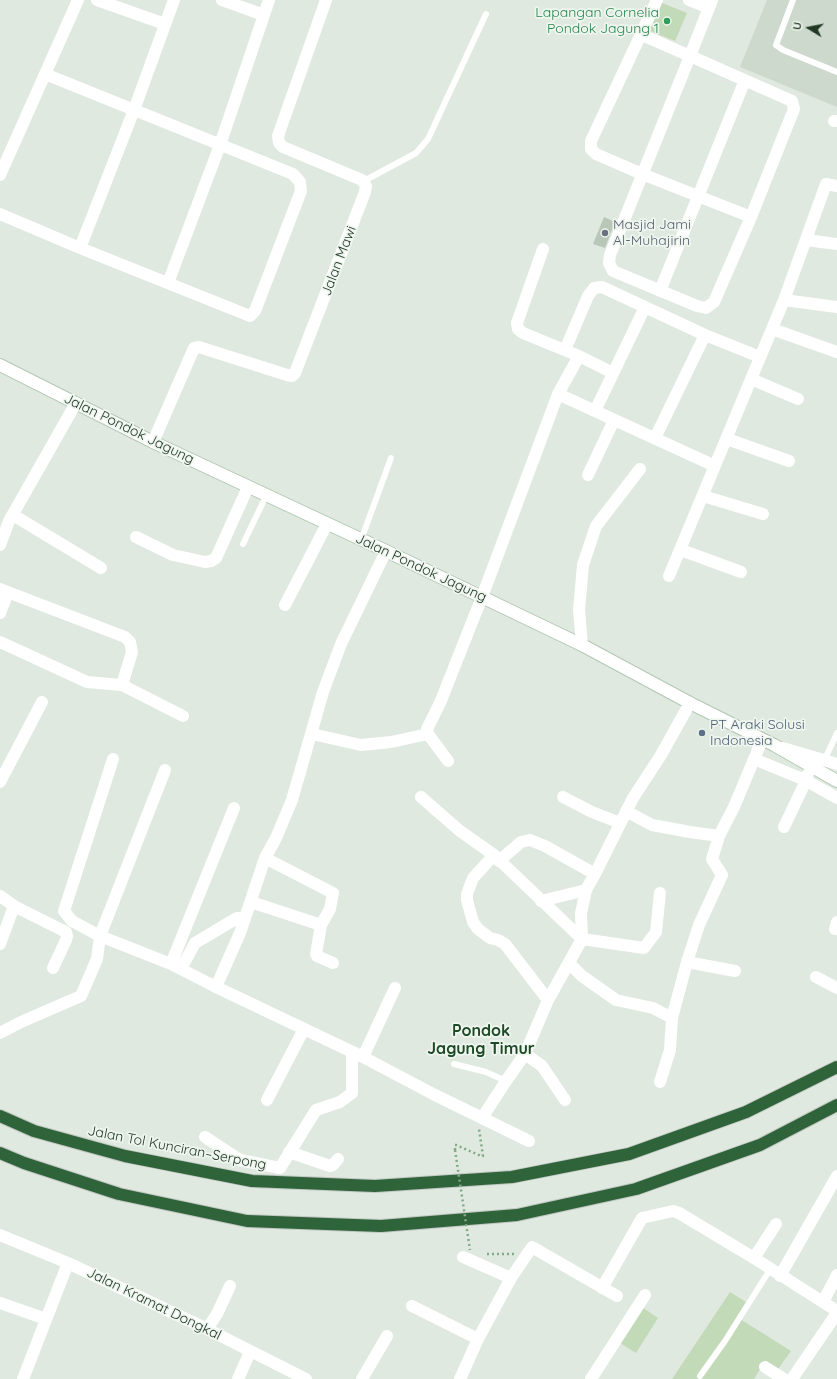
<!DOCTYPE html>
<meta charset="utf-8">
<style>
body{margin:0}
#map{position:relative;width:837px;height:1379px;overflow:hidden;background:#dfe9df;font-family:Quicksand,sans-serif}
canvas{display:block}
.north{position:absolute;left:789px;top:8px;width:40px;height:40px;-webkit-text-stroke:3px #eff6ef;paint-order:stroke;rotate:280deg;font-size:11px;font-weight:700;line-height:16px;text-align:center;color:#213825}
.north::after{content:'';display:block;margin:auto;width:14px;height:18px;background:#213825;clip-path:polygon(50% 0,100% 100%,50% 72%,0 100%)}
</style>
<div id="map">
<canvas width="837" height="1379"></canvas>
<div class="north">U</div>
</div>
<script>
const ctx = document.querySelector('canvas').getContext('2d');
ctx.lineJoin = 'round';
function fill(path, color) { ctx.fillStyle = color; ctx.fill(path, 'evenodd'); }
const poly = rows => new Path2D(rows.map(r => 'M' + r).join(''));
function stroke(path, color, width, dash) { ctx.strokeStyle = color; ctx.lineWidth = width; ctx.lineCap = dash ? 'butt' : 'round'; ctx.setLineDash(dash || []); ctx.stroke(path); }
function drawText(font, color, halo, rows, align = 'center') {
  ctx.font = font + ' Quicksand,sans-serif'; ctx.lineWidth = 3.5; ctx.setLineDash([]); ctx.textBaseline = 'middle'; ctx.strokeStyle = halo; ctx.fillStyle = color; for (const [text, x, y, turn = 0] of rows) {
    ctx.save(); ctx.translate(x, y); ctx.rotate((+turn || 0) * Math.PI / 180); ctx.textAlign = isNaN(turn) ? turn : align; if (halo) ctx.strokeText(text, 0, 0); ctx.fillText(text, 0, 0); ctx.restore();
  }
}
const built = poly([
 [767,0,837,0,837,107,740,67]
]);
const green = poly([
 [660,2,687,13,675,41,648,30],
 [730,1292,746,1302,737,1317,791,1351,776,1372,764,1363,754,1379,672,1379],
 [642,1307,658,1318,636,1353,620,1343]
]);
const building = poly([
 [604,217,615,222,605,248,593,244]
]);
const path = poly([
 [455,1150,455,1145,456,1145,481,1156,483,1156,479,1129],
 [487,1254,514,1254]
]);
const lane = poly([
 [793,0,776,45,783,50,837,72],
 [364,181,416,153,428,139,486,14],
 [361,540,391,458],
 [243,544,266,496],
 [824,761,837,733],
 [454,1064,486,1072,506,1081],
 [700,1376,725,1341,771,1268]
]);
const street = poly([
 [97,0,165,24],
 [222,0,264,15],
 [657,0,591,141,591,149,596,154,642,174,751,217],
 [689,0,709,8],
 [642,35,690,56,792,101,794,109,751,217,714,302,706,308,697,306,613,271,609,263,610,255,690,56,712,0],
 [834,121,837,121],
 [0,175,78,0],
 [0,214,80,248,250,316,255,311,301,191,300,182,293,174,45,74],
 [806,240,837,244],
 [80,248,134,110,174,0],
 [543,249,517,323,518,329,523,333,579,356,613,373],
 [168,283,220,145,269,0],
 [660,291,745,80],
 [784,300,837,307],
 [772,329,837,352],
 [565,350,588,296,594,288,602,287,705,335,760,357],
 [751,379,798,399],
 [558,394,715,466],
 [595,411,645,307],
 [655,438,705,335],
 [727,439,789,461],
 [153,442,194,348,199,347,287,375,292,376,295,373,365,192,366,186,362,180,283,147,279,143,278,136,326,0],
 [588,475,614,420],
 [703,496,763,514],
 [13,515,101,568],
 [136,537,173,555,205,562,211,561,216,558,248,487],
 [0,545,9,521,76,403],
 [681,550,741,572],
 [669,576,784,300,826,184,837,186],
 [0,589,125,637,130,642,132,652,122,685,87,682,0,642],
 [285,605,327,524],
 [0,613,8,592],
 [582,645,579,610,583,565,596,526,640,469],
 [122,685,183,716],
 [312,734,361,745,391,742,428,734],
 [783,748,837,764],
 [113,759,64,911,72,921,100,936,171,964,216,987,363,1057,433,1094,529,1141],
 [754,759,805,780,837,798],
 [448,761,428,734,427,729,440,703,482,597,558,394,579,356],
 [0,782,42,702],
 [421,797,460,831,494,855,582,939,644,948,656,932,660,893],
 [563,797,592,812,620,823],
 [626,811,652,825,690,832,719,836],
 [784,827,803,787,808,774],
 [494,855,473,878,467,894,467,900,473,922,478,929,490,938,498,940,505,944,548,1000],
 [499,861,521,842,530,840,545,846,595,874],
 [0,896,14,906,66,932,67,936,66,940,53,968],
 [541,901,586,890],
 [251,902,321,925,330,909,333,893,265,858],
 [321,925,316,954,317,956,333,963],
 [835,929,837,922],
 [0,944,14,906],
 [687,962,735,971],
 [171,964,234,808],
 [570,964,582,976,616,1000,653,1008,672,1018],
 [181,969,195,943,237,918,245,918],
 [816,977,837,988],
 [216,987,240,933,265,858,276,838,292,800,323,692,341,644,386,551],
 [0,1033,21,1022,81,996,97,959,100,936,165,770],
 [525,1054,542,1066,565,1100],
 [363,1057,395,988],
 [660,1082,670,1050,672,1018,687,962,699,925,722,875,712,859,719,836,734,807,762,740],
 [267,1100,304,1029],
 [482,1118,506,1081,525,1054,548,1000,582,939,581,913,586,890,595,874,633,798,661,755,690,703],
 [205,1137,240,1160,280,1168,316,1110,340,1102,352,1093,352,1052],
 [289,1152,330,1166,333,1165,338,1159],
 [0,1235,68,1263,207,1329,306,1379],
 [463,1257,511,1278],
 [754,1258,776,1224],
 [780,1276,837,1176],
 [602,1288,642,1218,673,1211,679,1213,754,1258,837,1311],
 [823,1302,837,1275],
 [0,1303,46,1319],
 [412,1306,478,1339],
 [207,1329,217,1314,230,1286],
 [765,1367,784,1379],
 [23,1379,68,1263],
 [238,1379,250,1352],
 [362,1379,387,1336],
 [460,1379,478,1339,511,1278,532,1247,617,1296],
 [591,1379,645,1295],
 [792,1379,837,1313]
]);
const secondary = poly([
 [0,365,153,442,386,551,582,645,690,703,774,745,837,781]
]);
const highway = poly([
 [0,1116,34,1131,125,1156,252,1181,375,1186,512,1177,629,1154,746,1112,837,1067],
 [0,1153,24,1163,119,1194,247,1221,381,1226,517,1215,636,1189,760,1145,837,1105]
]);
const pathBridge = poly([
 [455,1150,470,1250]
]);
const markers = [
 [667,21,4,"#2e9e5b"],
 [605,233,4,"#6b7280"],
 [702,733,4,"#5c6f8a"]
];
const leisureNames = [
 ["Lapangan Cornelia",659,13],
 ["Pondok Jagung 1",659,29]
];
const worshipNames = [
 ["Masjid Jami",613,225],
 ["Al-Muhajirin",613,241]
];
const streetNames = [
 ["Jalan Mawi",339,261,-69],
 ["Jalan Pondok Jagung",129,429,26],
 ["Jalan Pondok Jagung",421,568,25],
 ["Jalan Tol Kunciran–Serpong",177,1148,11],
 ["Jalan Kramat Dongkal",154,1304,26]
];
const serviceNames = [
 ["PT Araki Solusi",710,725],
 ["Indonesia",710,741]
];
const quarterNames = [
 ["Pondok",481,1031],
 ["Jagung Timur",481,1049]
];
fill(built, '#ced9cd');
fill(green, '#c3dab9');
fill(building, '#b8c7b8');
stroke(secondary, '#b3c8b4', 14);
stroke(highway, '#c1c7c2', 14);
stroke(path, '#81ab86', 2.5, [2, 3]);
stroke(lane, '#fff', 6);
stroke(street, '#fff', 12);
stroke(secondary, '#fff', 12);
stroke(highway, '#2f633a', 12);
stroke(pathBridge, '#81ab86', 2.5, [2, 3]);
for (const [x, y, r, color] of markers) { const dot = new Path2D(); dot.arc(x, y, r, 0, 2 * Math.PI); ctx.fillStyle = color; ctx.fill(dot); stroke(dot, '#eff6ef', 1.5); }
drawText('14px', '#27864d', '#eff6ef', leisureNames, 'right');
drawText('14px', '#5b616d', '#eff6ef', worshipNames, 'left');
drawText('14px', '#213825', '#eff6ef', streetNames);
drawText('14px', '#4e5e75', '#eff6ef', serviceNames, 'left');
drawText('bold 16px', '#1e4926', '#eff6ef', quarterNames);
</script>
